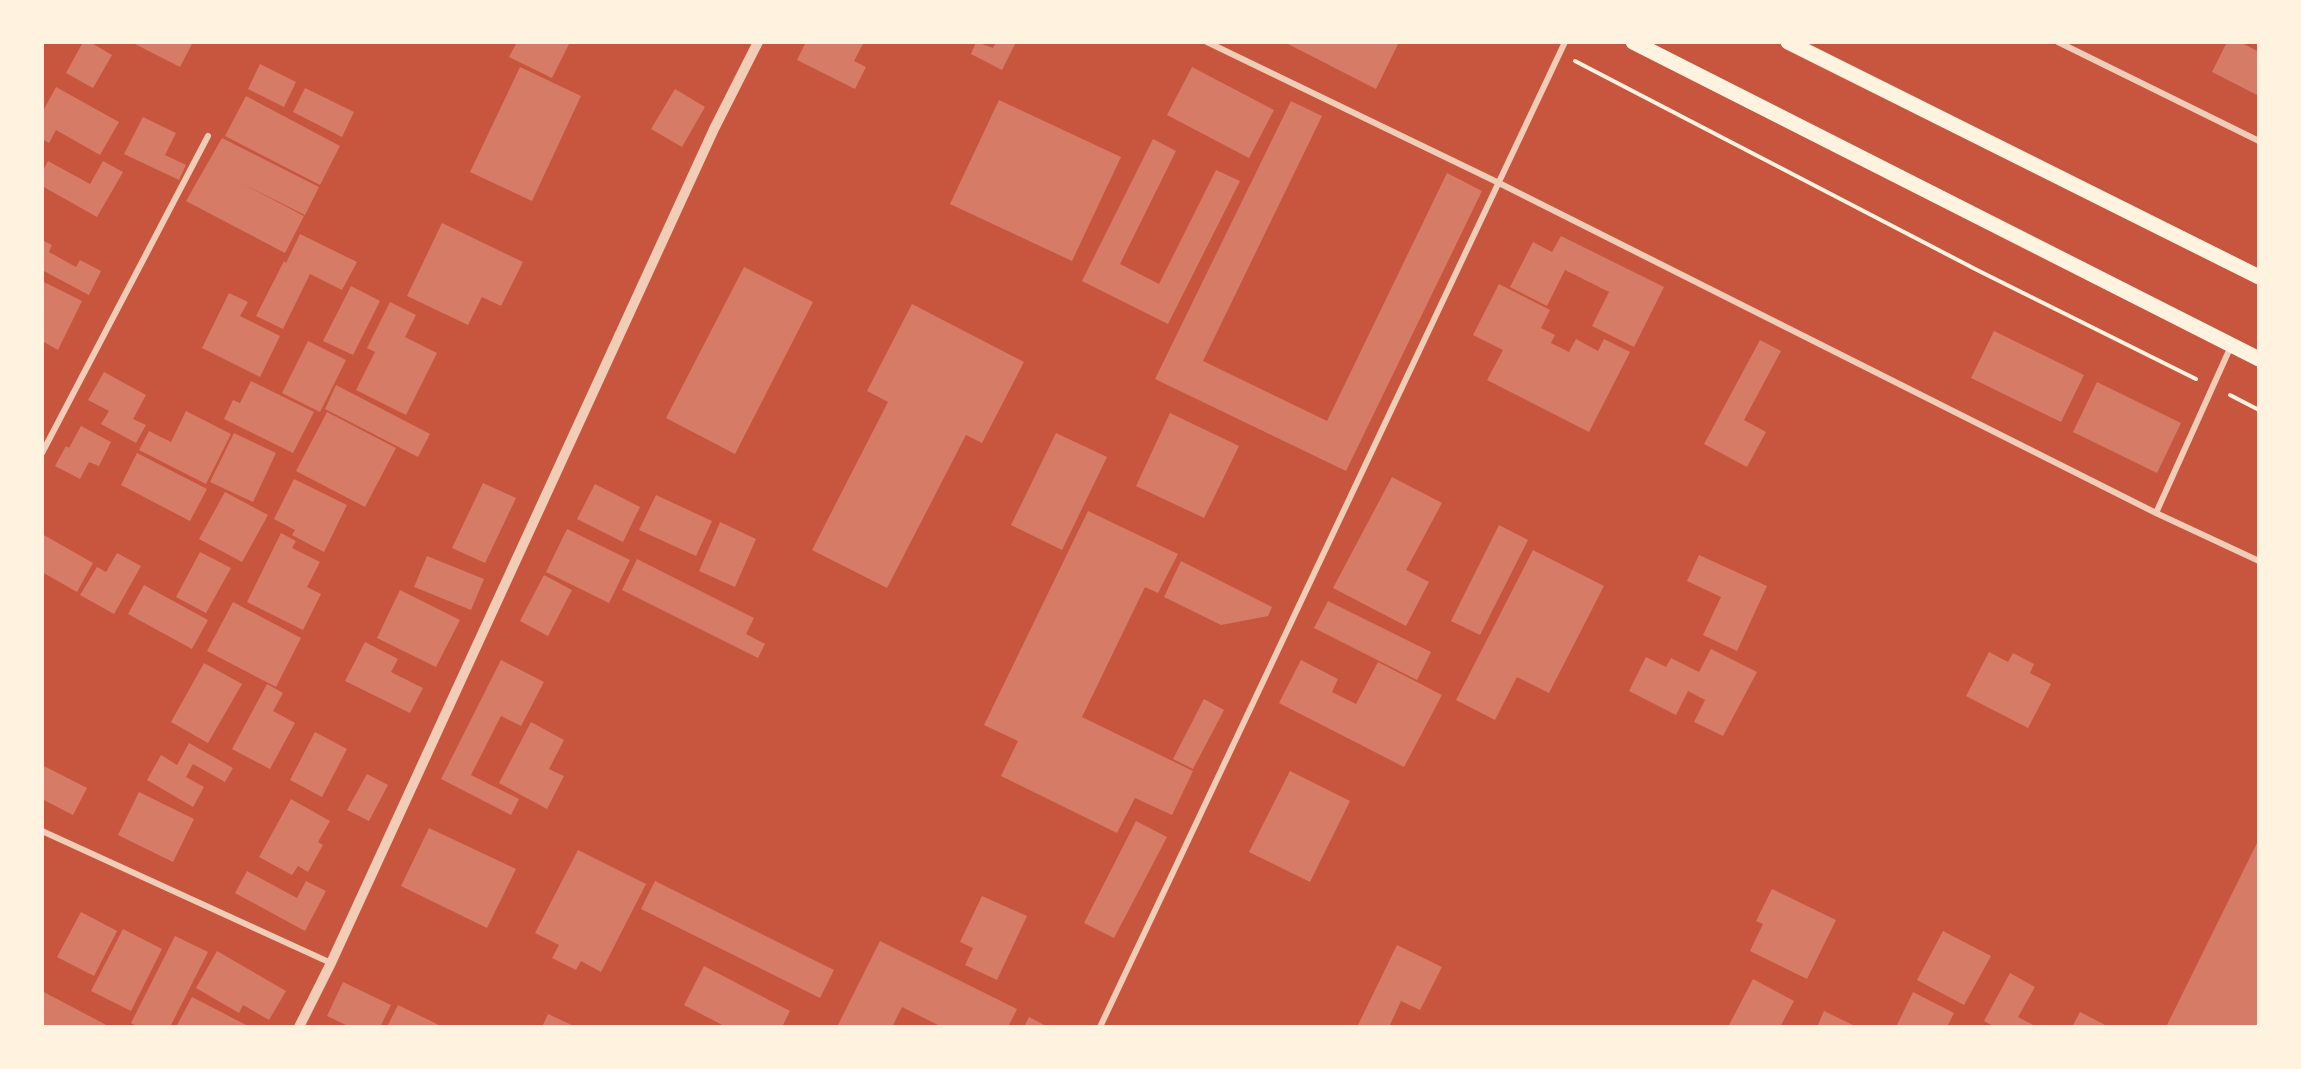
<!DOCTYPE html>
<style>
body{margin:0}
#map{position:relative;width:2301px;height:1069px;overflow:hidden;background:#c8553d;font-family:Georgia,serif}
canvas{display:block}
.frame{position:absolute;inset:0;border:44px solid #fff3e0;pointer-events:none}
</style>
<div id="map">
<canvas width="2301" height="1069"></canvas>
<div class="frame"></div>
</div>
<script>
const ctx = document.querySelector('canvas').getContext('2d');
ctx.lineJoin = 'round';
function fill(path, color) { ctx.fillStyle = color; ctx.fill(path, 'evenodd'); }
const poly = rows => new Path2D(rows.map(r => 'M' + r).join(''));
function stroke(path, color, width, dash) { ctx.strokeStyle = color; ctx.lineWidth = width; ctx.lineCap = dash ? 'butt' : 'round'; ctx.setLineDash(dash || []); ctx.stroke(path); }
const building = poly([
 [83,42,90,42,112,55,93,88,66,73],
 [131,42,193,42,180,67],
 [517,42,570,42,552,78,509,57],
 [806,42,864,42,854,61,866,67,855,89,797,60],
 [976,42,993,48,996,42,1016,42,1002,70,971,54],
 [1284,42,1399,42,1376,89],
 [2227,42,2240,42,2259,52,2259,96,2212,72],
 [260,64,296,82,284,107,248,89],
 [520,67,581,96,532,201,470,172],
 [1192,67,1274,110,1249,158,1167,115],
 [56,87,119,122,100,155,56,130,49,143,42,139,42,113],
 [305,88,354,112,342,137,293,112],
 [675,89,705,107,682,147,651,129],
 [246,96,340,146,320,185,225,136],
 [999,100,1121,157,1072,261,950,204],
 [1291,101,1322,116,1203,361,1327,421,1447,173,1482,191,1346,471,1155,379],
 [143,117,176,133,165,155,186,165,179,180,124,154],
 [222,138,319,187,305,215,241,183,304,216,285,253,186,201],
 [1153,139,1176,151,1120,264,1159,284,1216,170,1240,181,1168,324,1082,281],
 [48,161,90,184,103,161,123,172,97,217,42,186,42,172],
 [442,223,523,262,501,306,482,297,468,325,407,296],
 [300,234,357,262,342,290,310,274,283,329,256,316,284,261,286,263],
 [1561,236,1664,287,1634,347,1592,326,1609,292,1565,270,1547,306,1510,287,1533,242,1552,252],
 [42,240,52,245,49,252,76,267,80,260,101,271,89,295,42,270],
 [744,267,813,302,735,454,666,418],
 [42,281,82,301,58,350,42,341],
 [1499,284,1550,310,1541,328,1555,335,1551,343,1569,352,1576,339,1598,351,1604,339,1630,352,1589,432,1487,380,1503,350,1473,335],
 [351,286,380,301,353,355,323,341],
 [229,293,248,302,240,316,280,336,260,377,202,348],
 [390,302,416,315,405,337,437,353,406,415,356,390,375,352,367,348],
 [912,304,1024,362,982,443,966,435,887,588,812,550,888,402,867,391],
 [1994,331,2084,375,2061,422,1971,378],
 [1760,340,1781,351,1744,420,1766,432,1747,467,1704,444],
 [308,341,346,360,320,412,282,393],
 [104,372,146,395,133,419,146,425,136,443,101,424,109,411,88,400],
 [251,381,314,412,293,453,224,419,233,400,240,403],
 [2097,382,2181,423,2157,473,2073,432],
 [336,385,430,434,418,457,325,409],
 [186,411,231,434,206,484,139,450,149,431,171,442],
 [327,412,396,448,365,507,296,471],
 [1170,413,1239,446,1204,518,1136,486],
 [81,426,111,442,99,466,89,462,80,479,55,466,66,446,69,448],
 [234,433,276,453,253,502,210,482],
 [1056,433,1107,457,1062,550,1011,525],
 [137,453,207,489,190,521,121,485],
 [1392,477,1442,503,1406,570,1429,582,1406,626,1333,588],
 [294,479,347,505,324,552,292,535,295,530,274,519],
 [483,483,516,498,485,563,452,548],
 [595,484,640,507,623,542,577,519],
 [225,492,268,515,242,562,199,539],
 [656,495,712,521,696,556,639,530],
 [1088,511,1178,554,1158,593,1145,587,1082,717,1193,771,1172,815,1135,798,1117,833,1001,776,1018,741,984,725],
 [720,522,756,539,735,587,699,571],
 [1499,525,1528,540,1480,635,1451,621],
 [567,529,630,560,609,603,546,572],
 [281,533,296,541,292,548,320,562,307,587,321,594,303,630,247,602],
 [42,534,93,563,77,592,42,572],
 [1533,550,1604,586,1549,693,1517,677,1495,720,1456,700],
 [200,552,231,568,206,613,176,597],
 [117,553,141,566,114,614,80,595,97,567,106,572],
 [1699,555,1767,586,1737,651,1703,635,1721,597,1687,581],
 [427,556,484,579,471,610,414,587],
 [637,559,754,618,746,634,765,644,758,658,622,590],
 [1181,561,1272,607,1268,616,1221,625,1164,597],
 [544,575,572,590,548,636,520,621],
 [144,585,208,620,192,649,128,614],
 [400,590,460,620,436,667,377,638],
 [1328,601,1431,652,1417,680,1314,628],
 [233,602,301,638,276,687,207,651],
 [365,642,398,659,391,672,423,688,410,713,345,681],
 [1711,649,1757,672,1723,736,1694,722,1705,700,1688,691,1676,715,1629,691,1646,657,1666,667,1671,658,1699,672],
 [1989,652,2008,662,2013,653,2034,664,2030,673,2051,684,2028,728,1966,696],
 [501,660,544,682,521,726,501,716,471,775,519,799,511,815,441,779],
 [1301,660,1338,679,1332,692,1356,704,1378,662,1442,695,1404,767,1279,703],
 [204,663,242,684,208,743,171,722],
 [267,684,283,693,273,711,295,723,270,769,232,749],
 [1204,699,1224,710,1193,769,1173,759],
 [531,722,564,740,549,769,564,776,547,809,499,783],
 [315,732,347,749,322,797,290,780],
 [189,743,233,768,225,782,193,764,186,777,204,787,193,807,147,780,161,755,177,765],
 [42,765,87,788,73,815,42,799],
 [1290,771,1350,801,1310,882,1249,852],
 [367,774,388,785,369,821,347,810],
 [139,792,194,819,173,862,118,835],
 [291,799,330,821,318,842,323,845,308,872,298,866,292,875,259,857],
 [1136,821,1167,837,1114,938,1084,923],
 [429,828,516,869,487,928,401,886],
 [2259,839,2259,1027,2166,1027],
 [578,850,646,884,601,972,581,961,576,970,552,958,559,945,535,933],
 [247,871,297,898,306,881,326,891,305,931,235,893],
 [655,881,834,970,820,998,641,909],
 [1772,889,1836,920,1807,979,1750,951,1763,924,1756,921],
 [982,896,1027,916,997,980,965,965,973,948,960,942],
 [81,912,117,931,94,976,57,957],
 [123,929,162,949,131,1011,91,991],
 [1943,931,1991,956,1964,1005,1917,980],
 [175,936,208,952,170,1027,138,1027,131,1023],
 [880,941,1017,1009,1008,1027,942,1027,902,1007,892,1027,837,1027],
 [1397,945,1442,967,1420,1010,1401,1001,1389,1027,1357,1027],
 [217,951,286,991,269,1020,243,1005,239,1013,196,988],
 [704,966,790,1011,782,1027,726,1027,684,1005],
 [2010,973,2035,987,2018,1017,2037,1027,1995,1027,1984,1021],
 [1753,979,1794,1001,1780,1027,1728,1027],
 [343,982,391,1005,380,1027,350,1027,327,1016],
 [42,991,110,1027,42,1027],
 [1913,992,1954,1013,1947,1027,1896,1027],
 [192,997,250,1027,176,1027],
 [398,1005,443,1027,387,1027],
 [1824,1011,1857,1027,1817,1027],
 [2080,1012,2109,1027,2072,1027],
 [548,1014,576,1027,542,1027],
 [1029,1017,1048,1027,1024,1027]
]);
const path = poly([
 [1575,61,1979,271,2196,379],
 [2230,395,2259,410]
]);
const minor = poly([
 [1207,42,1497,182,2156,513,2259,561],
 [2058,42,2259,141],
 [42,453,208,136],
 [2156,513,2231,346],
 [42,831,331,963],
 [1100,1027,1565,42]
]);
const tertiary = poly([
 [299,1027,331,963,714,129,758,42]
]);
const primary = poly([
 [1633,42,2259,359],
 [1788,42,2259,277]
]);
fill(building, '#d67c66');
stroke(path, '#fff3e0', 4);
stroke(minor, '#f1ccb7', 6);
stroke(tertiary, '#f1ccb7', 10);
stroke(primary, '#fff3e0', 15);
</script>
